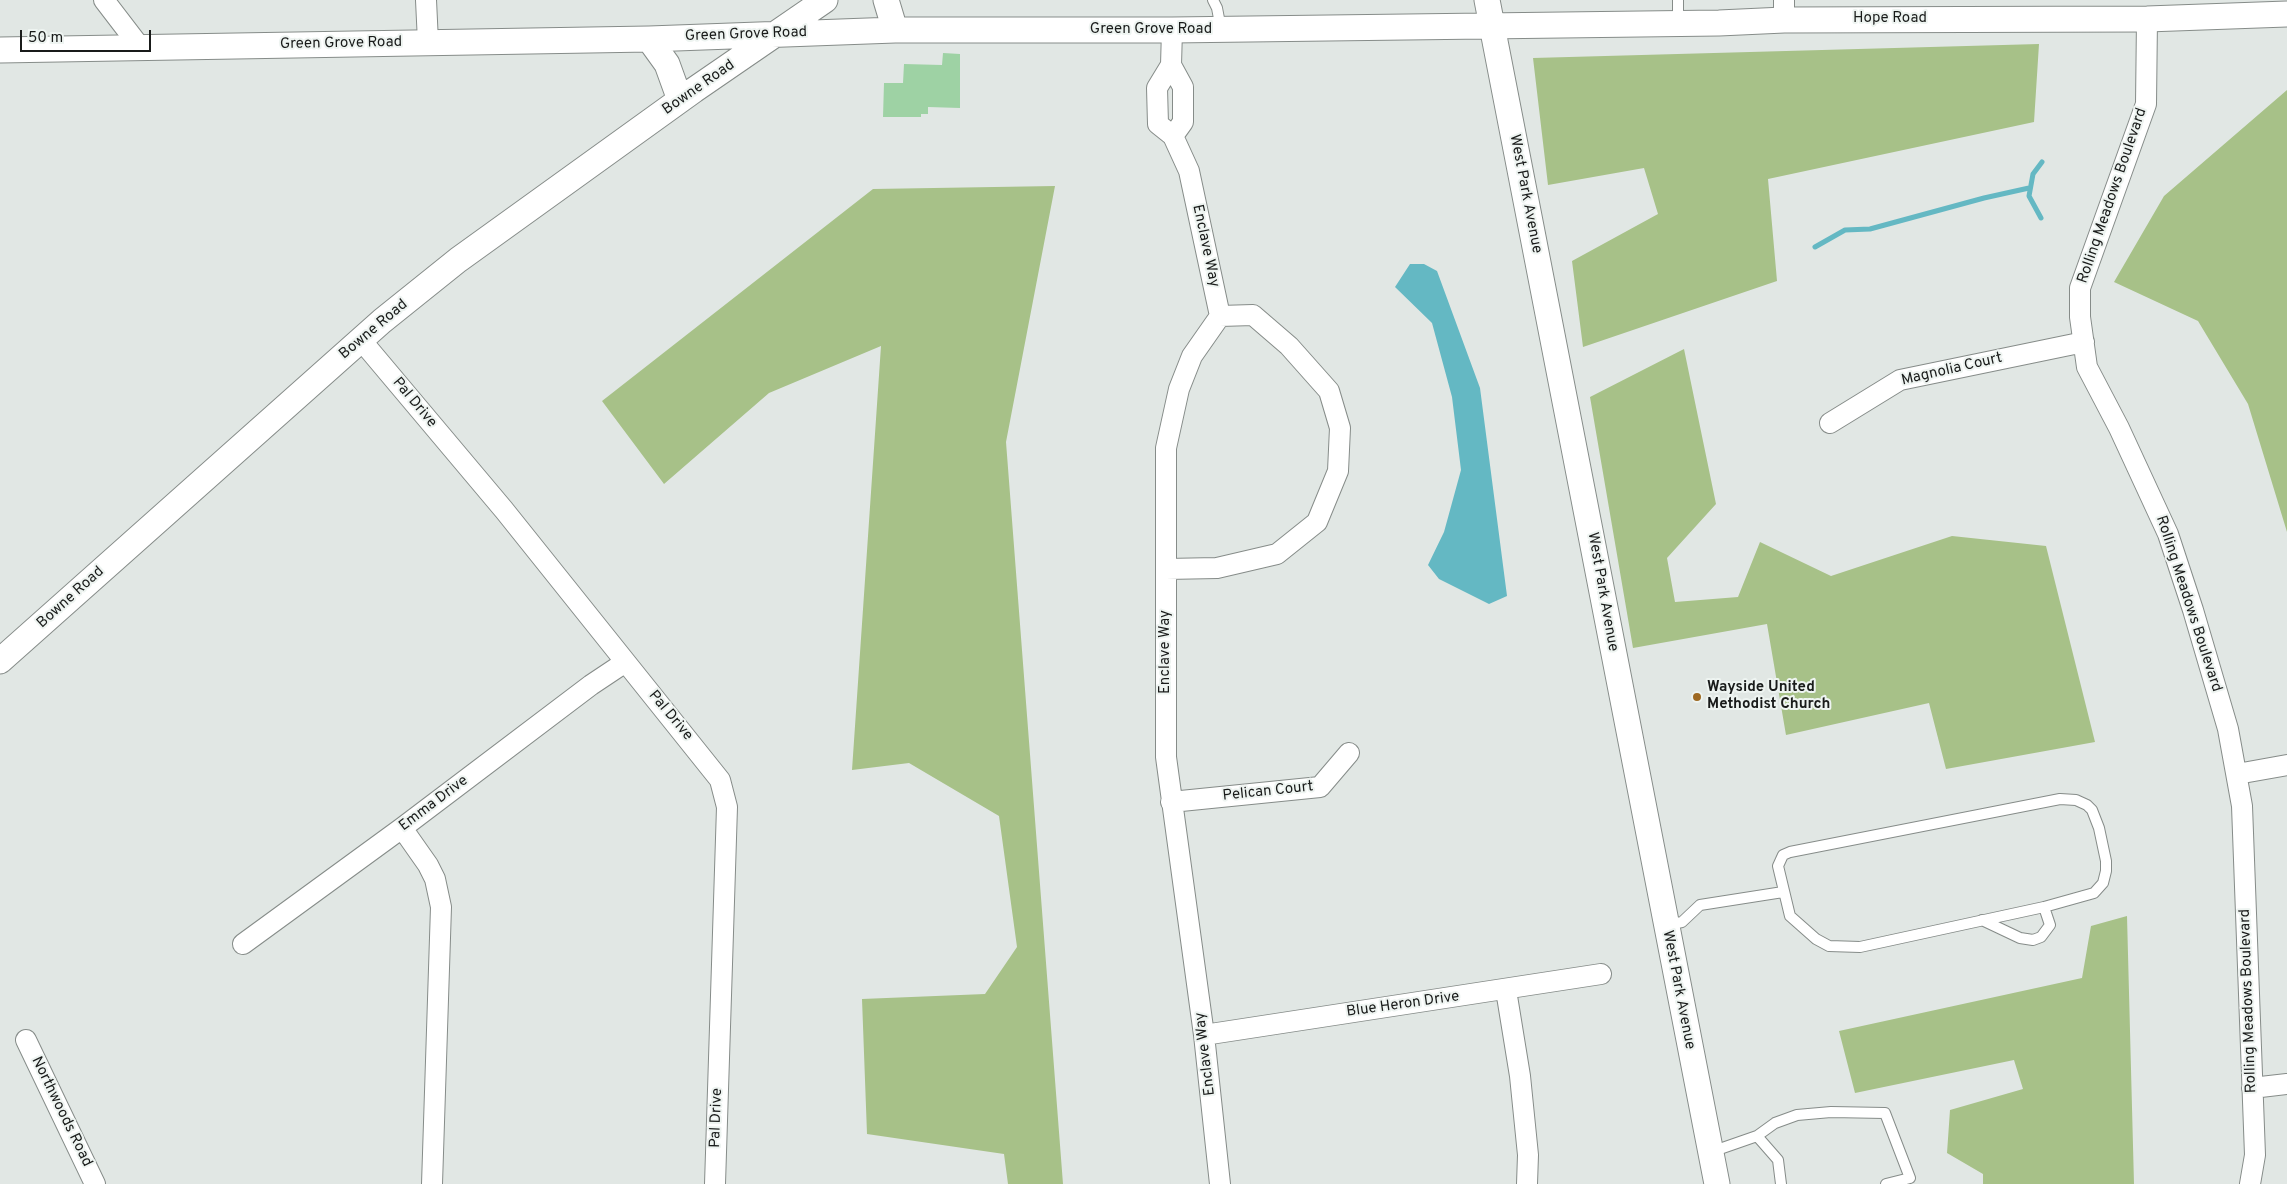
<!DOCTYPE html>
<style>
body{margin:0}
#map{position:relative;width:2287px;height:1184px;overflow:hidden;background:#e1e7e4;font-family:Overpass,sans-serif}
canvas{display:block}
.scale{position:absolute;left:20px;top:30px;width:131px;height:22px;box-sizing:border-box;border:2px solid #191b1a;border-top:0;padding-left:6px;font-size:15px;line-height:18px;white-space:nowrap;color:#191b1a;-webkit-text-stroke:4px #eef4f1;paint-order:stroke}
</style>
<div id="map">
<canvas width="2287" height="1184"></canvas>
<div class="scale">50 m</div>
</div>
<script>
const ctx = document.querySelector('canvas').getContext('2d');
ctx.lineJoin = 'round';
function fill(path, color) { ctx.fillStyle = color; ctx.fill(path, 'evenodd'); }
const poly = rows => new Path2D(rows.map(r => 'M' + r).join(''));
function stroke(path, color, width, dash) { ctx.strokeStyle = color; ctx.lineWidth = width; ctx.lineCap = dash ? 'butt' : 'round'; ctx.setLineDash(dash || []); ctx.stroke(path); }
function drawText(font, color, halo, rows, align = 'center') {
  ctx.font = font + ' Overpass,sans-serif'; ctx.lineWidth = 4; ctx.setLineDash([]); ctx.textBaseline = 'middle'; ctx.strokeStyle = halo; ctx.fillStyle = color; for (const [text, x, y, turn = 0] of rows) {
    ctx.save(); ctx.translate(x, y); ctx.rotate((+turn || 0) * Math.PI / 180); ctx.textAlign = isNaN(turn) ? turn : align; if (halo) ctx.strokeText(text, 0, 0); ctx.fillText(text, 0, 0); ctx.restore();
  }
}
const forest = poly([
 [2039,44,2034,122,1768,179,1777,281,1583,347,1572,261,1658,214,1644,168,1548,185,1533,58],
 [2287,90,2287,532,2248,404,2198,321,2114,282,2164,196],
 [1055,186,1006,442,1063,1184,1008,1184,1004,1154,867,1134,862,999,985,994,1017,947,999,816,909,763,852,770,881,346,769,393,664,484,602,401,873,189],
 [1684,349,1716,504,1667,558,1675,602,1738,597,1760,542,1831,576,1952,536,2046,546,2095,742,1946,769,1929,703,1786,735,1767,624,1633,648,1590,397],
 [2127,916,2134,1184,1983,1184,1983,1174,1947,1153,1950,1110,2023,1089,2014,1060,1855,1093,1839,1031,2082,978,2091,926]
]);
const water = poly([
 [1410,264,1424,264,1437,271,1480,388,1507,596,1489,604,1439,579,1428,565,1444,532,1461,470,1452,397,1432,323,1395,287]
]);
const stream = poly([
 [2041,218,2029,196,2033,174,2042,162],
 [1815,247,1845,230,1870,229,1984,198,2029,188]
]);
const building = poly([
 [943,53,960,54,960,108,928,107,928,114,921,114,921,117,883,117,884,83,903,83,904,64,942,65]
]);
const service = poly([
 [1213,0,1217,8,1221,29],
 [1678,23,1678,0],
 [2060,799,2076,800,2087,805,2092,810,2099,828,2106,861,2106,871,2103,883,2094,893,2044,907,1860,947,1829,946,1816,939,1790,916,1778,866,1783,855,1790,852,2060,799],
 [1982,920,2020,938,2033,940,2041,937,2050,925,2044,907],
 [1667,925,1682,922,1700,905,1783,892],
 [1757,1136,1778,1160,1781,1184],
 [1711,1152,1757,1136,1775,1123,1797,1115,1831,1112,1885,1113,1910,1178,1886,1184]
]);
const minor = poly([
 [104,0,140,47],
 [426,0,428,42],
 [1784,0,1784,20],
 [2147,19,2146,104,2080,288,2080,317,2087,367,2119,428,2168,534,2193,610,2228,729,2242,806,2255,1155,2250,1184],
 [1172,30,1171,65,1183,87,1183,122,1173,136],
 [1171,65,1157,88,1158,124,1173,136,1189,171,1220,316,1192,356,1179,389,1166,448,1166,757,1204,1035,1220,1184],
 [361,340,504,510,720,780,727,807,715,1184],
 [1830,423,1900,380,2084,342],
 [1166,569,1217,568,1277,554,1317,522,1338,471,1340,428,1329,391,1289,346,1253,315,1220,316],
 [2237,774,2287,765],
 [1171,802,1320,787,1349,753],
 [402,828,428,865,435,879,441,907,432,1184],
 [243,944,402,828,591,685,624,663],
 [1506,990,1520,1076,1528,1155,1527,1184],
 [1204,1035,1601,974],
 [26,1040,95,1184],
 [2252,1088,2287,1084]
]);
const tertiary = poly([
 [886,0,895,30],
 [1487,0,1717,1184],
 [649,39,667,64,680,100],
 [0,50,649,39,895,30,1172,30,1719,23,1784,20,2147,19,2287,14],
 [0,661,382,321,458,260,694,90,825,0]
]);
const markers = [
 [1697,697,5,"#9e6922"]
];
const streetNames = [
 ["Hope Road",1890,19],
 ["Green Grove Road",1151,30],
 ["Green Grove Road",746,35,-2],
 ["Green Grove Road",341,44,-1],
 ["Bowne Road",699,88,-35],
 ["West Park Avenue",1525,194,79],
 ["Rolling Meadows Boulevard",2113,196,-71],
 ["Enclave Way",1205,246,78],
 ["Bowne Road",374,330,-40],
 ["Magnolia Court",1952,370,-13],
 ["Pal Drive",414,403,50],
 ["West Park Avenue",1602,592,80],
 ["Bowne Road",71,598,-42],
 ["Rolling Meadows Boulevard",2188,604,72],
 ["Enclave Way",1166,652,-90],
 ["Pal Drive",670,716,50],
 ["Pelican Court",1268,792,-6],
 ["Emma Drive",434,804,-37],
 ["West Park Avenue",1678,990,79],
 ["Rolling Meadows Boulevard",2249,1001,-92],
 ["Blue Heron Drive",1403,1005,-8],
 ["Enclave Way",1206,1054,-97],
 ["Northwoods Road",61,1112,64],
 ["Pal Drive",717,1118,-88]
];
const poiNames = [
 ["Wayside United",1707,688],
 ["Methodist Church",1707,705]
];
fill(forest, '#a7c188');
fill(water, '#64b8c3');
stroke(stream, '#64b8c3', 5);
fill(building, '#9ed2a4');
stroke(service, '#868c89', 12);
stroke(minor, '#868c89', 22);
stroke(tertiary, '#868c89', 27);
stroke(service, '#fff', 10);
stroke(minor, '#fff', 20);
stroke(tertiary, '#fff', 25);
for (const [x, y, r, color] of markers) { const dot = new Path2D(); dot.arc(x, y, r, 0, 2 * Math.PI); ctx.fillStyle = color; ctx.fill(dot); stroke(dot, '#eef4f1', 2); }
drawText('15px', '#191b1a', '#eef4f1', streetNames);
drawText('bold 15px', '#191b1a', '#eef4f1', poiNames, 'left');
</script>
